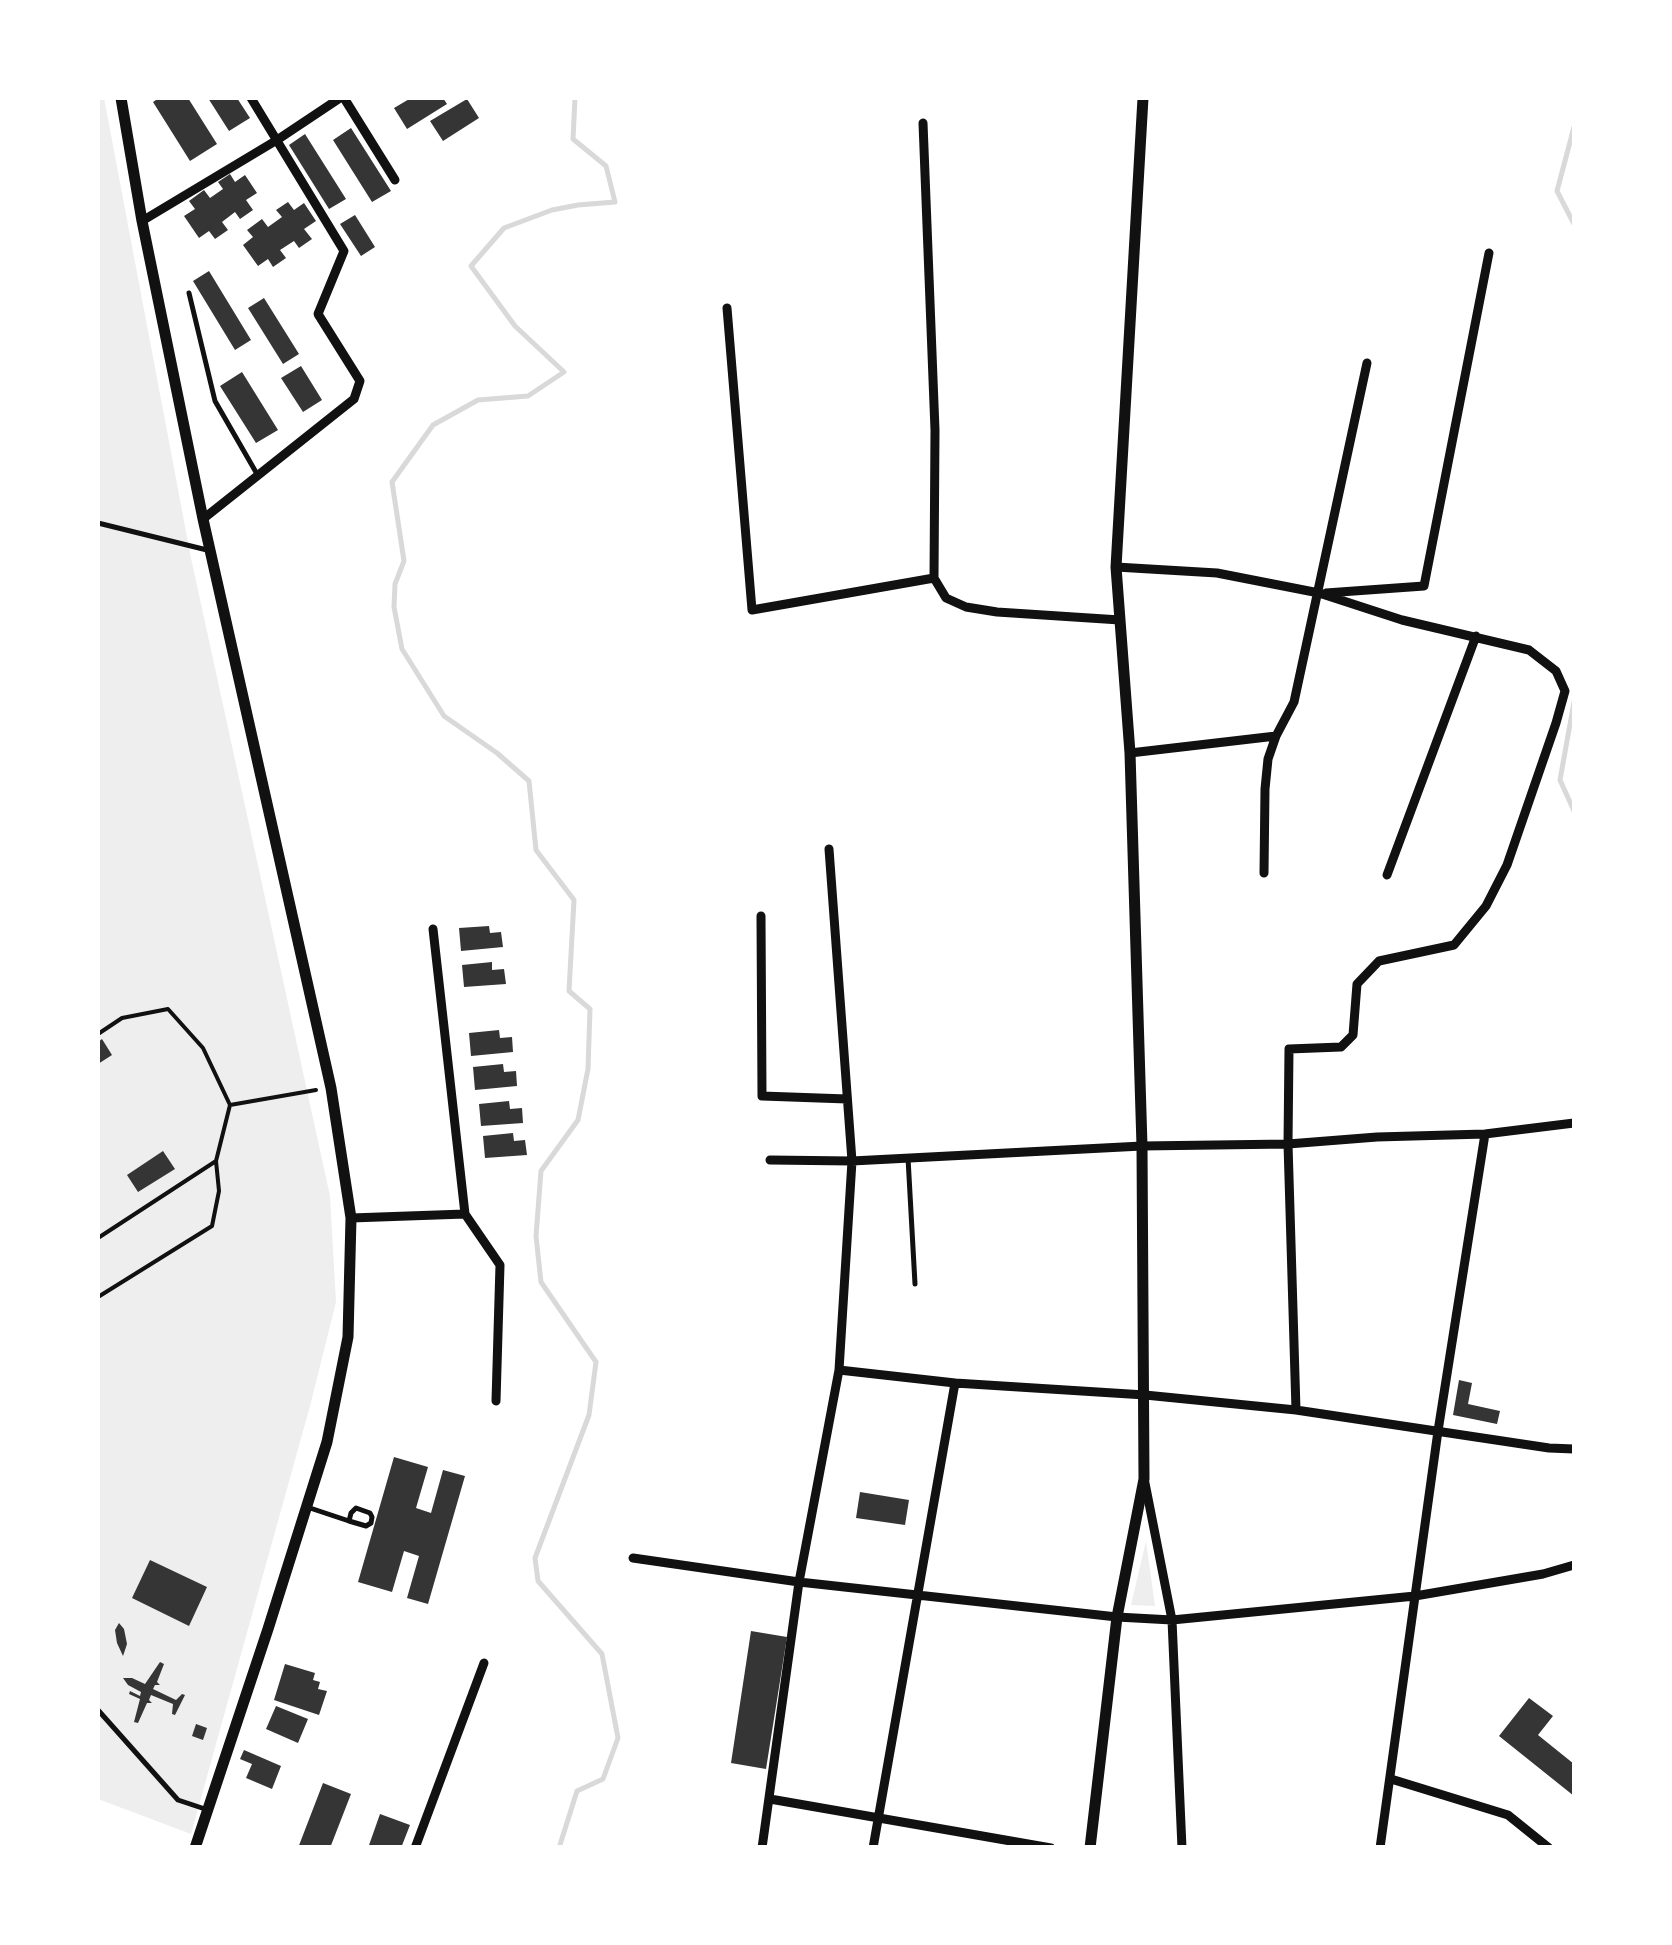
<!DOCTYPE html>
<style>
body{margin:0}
#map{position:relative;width:1672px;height:1945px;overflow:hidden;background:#fff;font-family:Roboto,sans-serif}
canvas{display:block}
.frame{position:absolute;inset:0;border:100px solid #fff;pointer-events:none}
</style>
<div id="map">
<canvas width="1672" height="1945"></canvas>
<div class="frame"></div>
</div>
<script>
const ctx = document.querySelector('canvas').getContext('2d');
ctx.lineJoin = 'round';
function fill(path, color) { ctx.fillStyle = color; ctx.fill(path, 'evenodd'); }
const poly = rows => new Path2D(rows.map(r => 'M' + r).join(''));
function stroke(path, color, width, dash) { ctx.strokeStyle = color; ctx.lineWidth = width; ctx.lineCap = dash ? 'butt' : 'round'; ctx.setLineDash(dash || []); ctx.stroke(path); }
const green = poly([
 [98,98,104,98,191,558,330,1196,336,1302,310,1406,191,1834,98,1799],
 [1146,1541,1155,1606,1131,1605]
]);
const stream = poly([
 [1574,127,1557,191,1574,224],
 [1574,702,1560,780,1574,811],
 [559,1848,577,1791,603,1779,618,1738,602,1654,538,1581,535,1558,589,1415,596,1362,541,1282,536,1236,541,1171,578,1120,588,1069,590,1009,569,991,574,900,536,850,529,781,497,753,444,716,402,649,394,607,395,584,404,561,392,482,433,425,478,400,528,396,564,372,515,326,471,266,504,228,552,210,578,205,615,202,606,166,573,139,575,98]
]);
const building = poly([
 [159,98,188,98,217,144,190,161,153,102],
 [208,98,237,98,250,118,229,131],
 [411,98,443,98,447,104,407,129,394,108],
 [467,99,479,118,443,141,430,121],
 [351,128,391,191,372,202,333,140],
 [305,134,346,199,329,209,289,145],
 [230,174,235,182,245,175,257,193,246,200,253,210,240,219,235,212,222,222,228,230,215,239,209,231,199,238,184,216,195,209,189,201,204,190,210,198,223,189,218,182],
 [288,202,294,210,304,203,316,221,304,229,312,239,299,248,294,241,280,250,286,258,273,267,268,259,258,266,243,245,253,237,247,230,262,219,268,227,282,217,276,210],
 [355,215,375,247,361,256,340,224],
 [209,271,251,340,235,350,193,281],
 [264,298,299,354,283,364,248,308],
 [301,366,322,400,303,412,281,378],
 [242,372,278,430,256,443,220,386],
 [489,926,490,933,501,932,503,947,461,951,459,928],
 [492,962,492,970,504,969,506,984,464,987,462,965],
 [499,1030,500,1038,512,1037,513,1052,471,1056,469,1033],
 [102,1039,112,1055,98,1064,98,1042],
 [503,1064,504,1072,516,1071,517,1086,475,1090,473,1067],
 [509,1101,510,1109,522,1108,523,1123,481,1126,479,1104],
 [513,1133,514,1141,525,1140,527,1155,485,1158,483,1136],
 [163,1151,175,1169,138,1192,127,1175],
 [1459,1380,1472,1383,1468,1404,1500,1411,1497,1424,1453,1415],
 [394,1457,428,1467,416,1508,431,1513,443,1470,465,1476,428,1604,407,1598,419,1556,404,1551,392,1592,358,1582],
 [860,1492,909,1500,905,1525,856,1518],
 [150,1560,207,1587,189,1626,132,1598],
 [119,1623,124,1629,127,1644,123,1656,117,1643,115,1630],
 [751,1631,787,1637,766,1769,731,1763],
 [160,1662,164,1664,157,1682,160,1685,155,1685,153,1689,176,1700,182,1694,185,1695,175,1715,172,1714,173,1704,151,1695,149,1700,152,1703,147,1703,138,1723,134,1722,140,1699,129,1694,130,1691,140,1696,141,1692,128,1685,123,1678,132,1678,145,1684],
 [285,1664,315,1673,313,1680,320,1682,318,1689,327,1691,319,1715,274,1700],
 [1529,1698,1553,1716,1538,1735,1574,1764,1574,1796,1499,1736],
 [276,1706,308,1719,298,1743,266,1729],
 [196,1724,207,1728,203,1740,192,1736],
 [244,1750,281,1766,272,1789,246,1778,252,1764,240,1759],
 [323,1783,351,1794,330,1848,298,1848],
 [380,1814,410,1825,401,1848,368,1848]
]);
const path = poly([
 [98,1034,122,1018,168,1009,203,1048,230,1105],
 [98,1238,216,1161,230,1105,316,1090],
 [98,1297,212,1226,219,1191,216,1161]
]);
const service = poly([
 [189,293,215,401,257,474],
 [98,523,207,550],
 [908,1158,915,1284],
 [310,1508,349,1521,366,1526,371,1523,372,1517,370,1513,356,1508,351,1513,349,1521],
 [98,1710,178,1800,205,1809]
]);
const minor = poly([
 [344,98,395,180],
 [923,123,935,430,934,578,946,598,966,607,997,612,1120,620],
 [142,221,277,140,340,98],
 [727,308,752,610,934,578],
 [203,519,354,399,360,381,318,314,344,251,251,98],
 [1116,567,1217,573,1319,593,1402,620,1529,650,1556,671,1565,691,1556,723,1507,865,1486,906,1454,945,1379,961,1357,984,1353,1035,1341,1047,1289,1049,1288,1144,1296,1410],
 [1326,593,1424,586,1489,253],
 [1130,753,1276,736],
 [1264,873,1265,789,1268,759,1276,736,1294,702,1367,363],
 [1387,875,1476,636],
 [761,916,762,1096,847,1099],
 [433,929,465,1214],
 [770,1160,852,1161,1142,1146,1288,1144,1377,1137,1485,1134,1574,1123],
 [351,1218,465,1214,500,1265,496,1401],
 [839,1370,955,1383,1145,1395,1296,1410,1549,1448,1574,1449],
 [1145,1483,1172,1620,1182,1848],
 [633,1558,799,1582,1117,1617,1172,1620,1415,1596,1543,1574,1574,1565],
 [1391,1779,1508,1815,1549,1848],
 [770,1799,1051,1848],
 [415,1848,484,1663],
 [762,1848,799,1582,839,1370,852,1161,829,849],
 [873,1848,955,1383],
 [1380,1848,1438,1431,1485,1134]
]);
const tertiary = poly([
 [121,98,142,221,203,519,331,1088,351,1218,348,1337,327,1442,268,1629,195,1848],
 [1090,1848,1117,1617,1144,1479,1142,1146,1130,753,1116,567,1143,98]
]);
fill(green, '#eee');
stroke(stream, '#d9d9d9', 5);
fill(building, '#353535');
stroke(path, '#111', 4);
stroke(service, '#111', 5);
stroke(minor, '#111', 9);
stroke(tertiary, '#111', 11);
</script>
